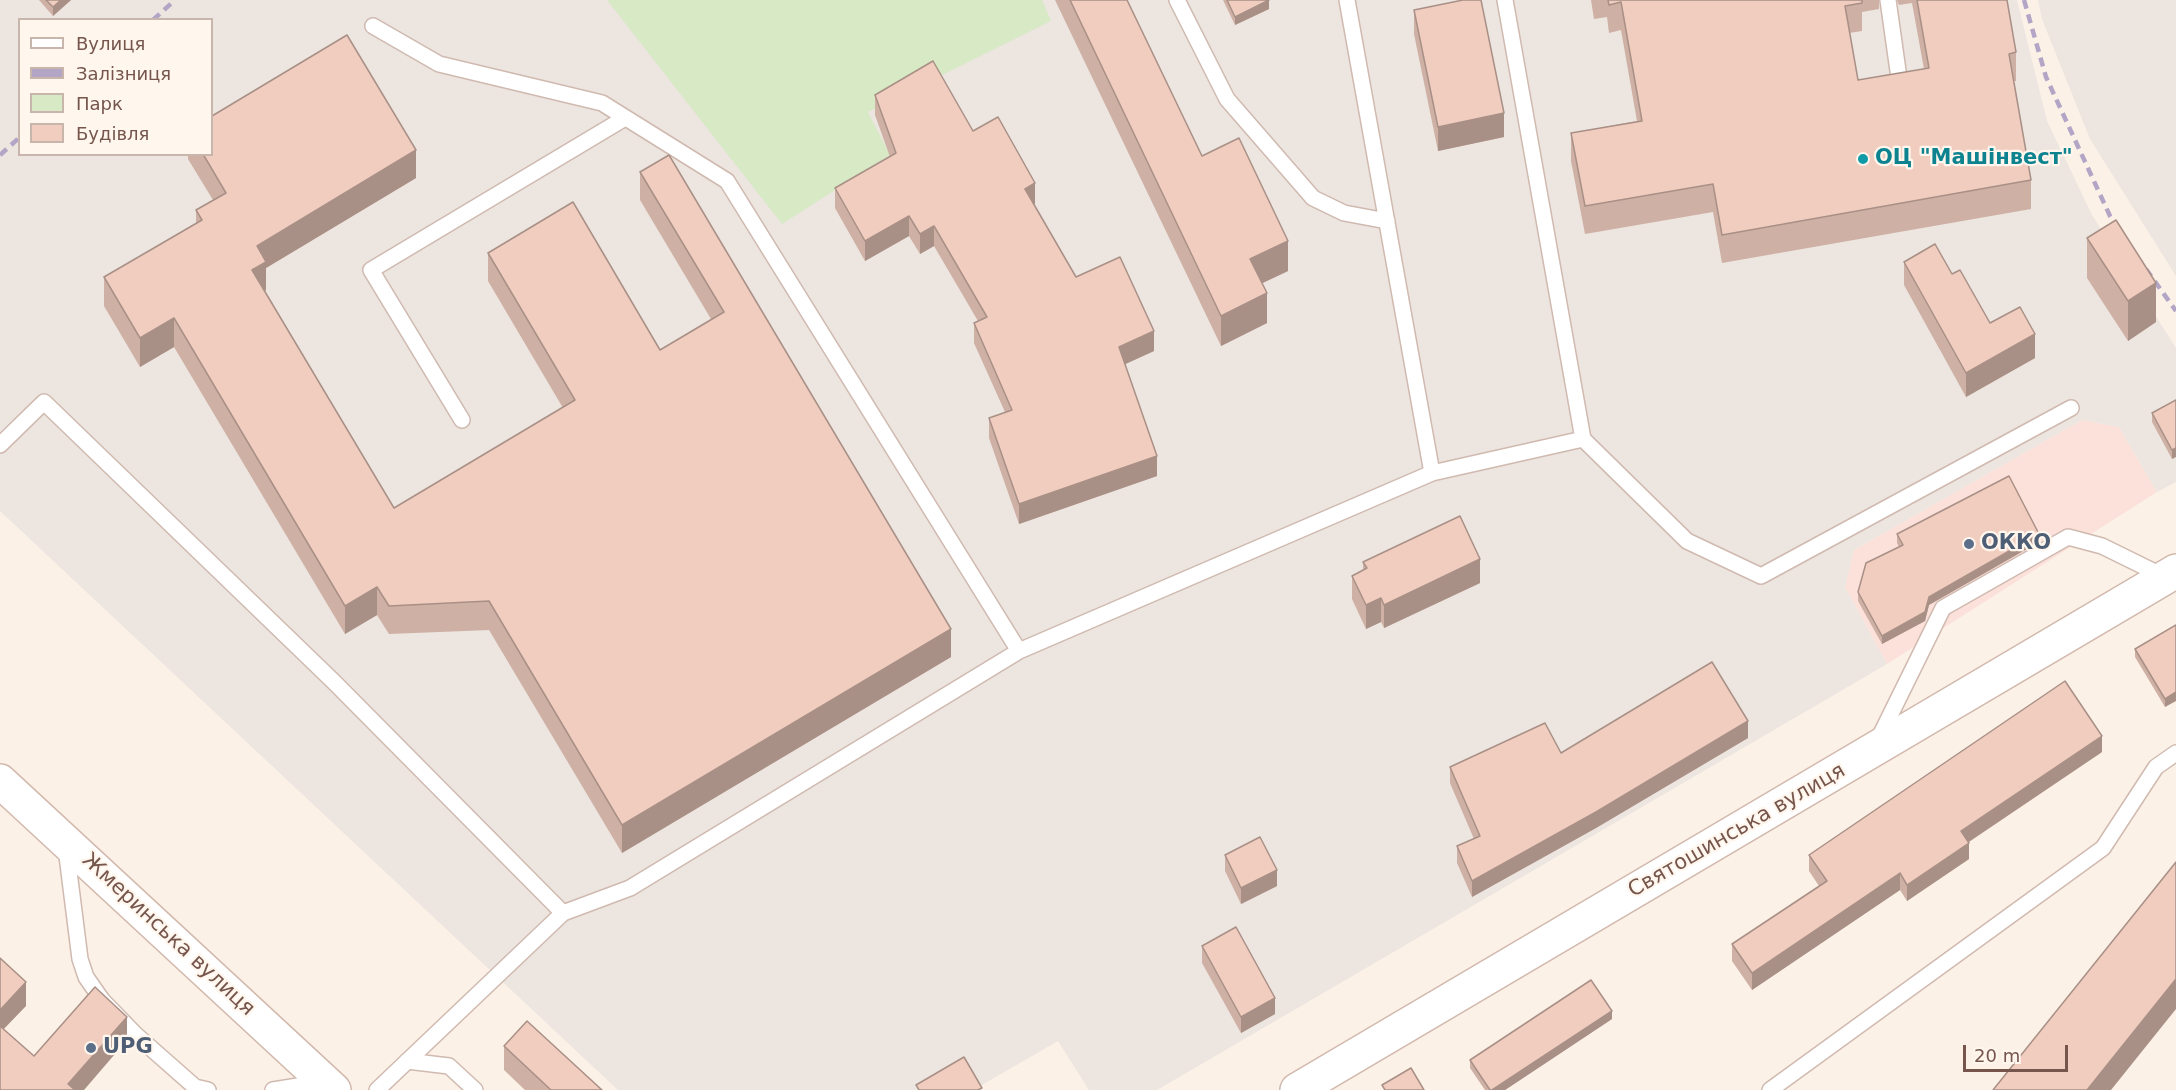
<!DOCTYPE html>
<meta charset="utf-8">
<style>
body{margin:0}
#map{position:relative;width:2176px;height:1090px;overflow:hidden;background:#fcf1e7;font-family:"DejaVu Sans",sans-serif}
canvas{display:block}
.legend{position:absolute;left:18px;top:18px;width:195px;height:138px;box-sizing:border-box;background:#fff6ed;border:2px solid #c8b6ad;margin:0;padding:8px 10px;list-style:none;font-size:18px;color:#75554c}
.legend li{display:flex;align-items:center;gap:12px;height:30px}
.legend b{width:30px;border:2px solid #c8b6ad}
.scale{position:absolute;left:1963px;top:1045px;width:105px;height:27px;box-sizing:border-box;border:3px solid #75554c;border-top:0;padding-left:8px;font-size:18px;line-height:21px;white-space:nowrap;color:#75554c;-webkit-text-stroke:4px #fff6ed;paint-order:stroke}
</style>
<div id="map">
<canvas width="2176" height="1090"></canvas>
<ul class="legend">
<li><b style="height:8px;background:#fff"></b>Вулиця</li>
<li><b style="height:8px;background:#b3a5c6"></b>Залізниця</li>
<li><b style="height:16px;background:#d8e9c5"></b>Парк</li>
<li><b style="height:16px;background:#f1cdbf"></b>Будівля</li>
</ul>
<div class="scale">20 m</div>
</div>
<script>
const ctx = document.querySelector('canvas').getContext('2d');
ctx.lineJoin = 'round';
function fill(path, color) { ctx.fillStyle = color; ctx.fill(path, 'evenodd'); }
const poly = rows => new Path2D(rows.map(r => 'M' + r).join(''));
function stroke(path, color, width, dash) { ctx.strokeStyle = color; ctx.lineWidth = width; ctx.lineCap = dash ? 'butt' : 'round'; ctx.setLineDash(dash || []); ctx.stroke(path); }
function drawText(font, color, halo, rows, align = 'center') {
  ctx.font = font + ' "DejaVu Sans",sans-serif'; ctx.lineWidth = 4.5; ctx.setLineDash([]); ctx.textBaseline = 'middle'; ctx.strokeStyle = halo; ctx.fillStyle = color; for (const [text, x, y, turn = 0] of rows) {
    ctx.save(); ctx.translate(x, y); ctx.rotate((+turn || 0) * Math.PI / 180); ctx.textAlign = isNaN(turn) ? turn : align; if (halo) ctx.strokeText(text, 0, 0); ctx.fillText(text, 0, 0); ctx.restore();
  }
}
const commercial = poly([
 [2082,420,2119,427,2157,492,1887,664,1845,587,1854,550]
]);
const industrial = poly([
 [0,0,2017,0,2047,121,2092,215,2176,348,2176,482,2157,492,2119,427,2082,420,1854,550,1845,587,1887,664,1157,1090,1089,1090,1058,1041,973,1090,618,1090,0,511],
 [20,20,212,20,212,154,20,154],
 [2038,0,2176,0,2176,276,2090,139,2042,19]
]);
const green = poly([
 [607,0,1042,0,1051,21,868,112,890,155,782,224]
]);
const service = poly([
 [1177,0,1227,99,1313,198,1344,213,1387,221],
 [1347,0,1432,473],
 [1505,0,1583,439],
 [1888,0,1899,78],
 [373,26,439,64,602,103,727,181,1019,651],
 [462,420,371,270,625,118],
 [0,445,44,402,334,682,563,913],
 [1877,742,1943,608,2068,537,2102,546,2165,577],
 [66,848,80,959,86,977,102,1000,136,1035,195,1087,208,1090],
 [407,1061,449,1066,475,1090],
 [273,1090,323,1082],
 [377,1090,563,913,630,888,1019,651,1432,473,1583,439,1687,541,1761,576,2071,408],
 [1770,1090,2103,848,2156,767,2176,753]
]);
const secondary = poly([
 [0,781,334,1090],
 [1297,1090,2176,571]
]);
const rail = poly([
 [2024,0,2046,77,2110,216,2122,234],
 [153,20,175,0],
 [0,155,20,137],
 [2146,269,2176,311]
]);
const wall = poly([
 [39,0,71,0,53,16],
 [1055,0,1127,0,1202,156,1288,271,1262,283,1267,323,1221,346],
 [1223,0,1268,0,1269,9,1235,25],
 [1591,0,1879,0,1879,9,1862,12,1862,31,1849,33,1858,80,1924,69,1912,3,1899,5,1897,0,2007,0,2016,52,2016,81,2014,81,2031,180,2031,209,1722,263,1713,212,1585,234,1571,161,1571,133,1637,121,1621,30,1609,33,1607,17,1594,19],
 [1414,10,1504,137,1438,151,1414,34],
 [875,95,973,131,1035,204,1034,204,1076,277,1154,351,1125,364,1157,476,1019,524,989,438,989,418,1005,412,974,343,974,323,978,321,934,246,920,254,909,236,865,261,835,208,835,188,890,157,875,115],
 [188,154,212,154,416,178,266,268,266,290,265,291,394,508,563,408,488,281,488,253,660,350,711,319,640,200,640,172,951,657,622,853,489,630,389,634,377,615,345,634,174,347,140,367,104,306,104,277,196,223,196,210,213,200,188,159],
 [2087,238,2156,322,2128,341,2087,278],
 [1904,262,1952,274,1990,323,2035,358,1966,397,1904,285],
 [2176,400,2172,459,2152,422,2152,413],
 [1897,534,2039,542,1929,605,1925,621,1882,644,1858,601,1858,592,1899,547,1897,543],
 [1363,562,1480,583,1384,628,1381,622,1366,629,1352,599,1352,576,1363,570],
 [2176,625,2165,707,2135,657,2135,649],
 [1748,738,1596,828,1472,897,1457,863,1457,846,1474,839,1450,783,1450,767,1561,753],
 [2102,752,1969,842,1969,859,1907,901,1900,890,1752,990,1732,961,1732,944,1819,886,1809,871,1809,855],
 [1225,855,1277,886,1241,904,1225,871],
 [1202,946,1275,1014,1241,1033,1202,963],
 [1612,1019,1505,1090,1485,1090,1470,1068,1470,1060],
 [504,1046,602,1090,525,1090,504,1070]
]);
const shadedWall = poly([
 [61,0,71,0,53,16,53,7],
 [1269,0,1269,9,1235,25,1235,17],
 [1504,113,1504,137,1438,151,1438,127],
 [416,150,416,178,266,268,266,290,252,298,252,270,257,246],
 [1035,183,1035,204,1025,209,1025,189],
 [909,216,909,236,865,261,865,241],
 [934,226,934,246,920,254,920,234],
 [1288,241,1288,271,1250,289,1250,259],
 [2156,283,2156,322,2128,341,2128,301],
 [1267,293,1267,323,1221,346,1221,316],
 [174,318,174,347,140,367,140,338],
 [1154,331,1154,351,1119,367,1119,347],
 [2035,334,2035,358,1966,397,1966,373],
 [2176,448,2176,457,2172,459,2172,450],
 [1157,456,1157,476,1019,524,1019,504],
 [2039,534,2039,542,1929,605,1925,621,1882,644,1882,636,1929,597],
 [1480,559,1480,583,1384,628,1384,605],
 [377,587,377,615,345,634,345,606],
 [1381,598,1381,622,1366,629,1366,605],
 [951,629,951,657,622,853,622,825],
 [2176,692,2176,701,2165,707,2165,699],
 [1748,721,1748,738,1596,828,1472,897,1472,881],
 [2102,736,2102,752,1961,847,1961,831],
 [1969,843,1969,859,1907,901,1907,885],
 [1277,870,1277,886,1241,904,1241,888],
 [1900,873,1900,890,1752,990,1752,973],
 [2176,979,2176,1009,2111,1090,2087,1090],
 [26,982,26,1006,0,1033,0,1010],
 [1275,998,1275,1014,1241,1033,1241,1017],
 [1612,1011,1612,1019,1505,1090,1492,1090],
 [127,1017,127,1040,84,1090,68,1090,68,1084]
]);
const building = poly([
 [46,0,61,0,53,7,46,0],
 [1070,0,1127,0,1202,156,1239,138,1288,241,1250,259,1267,293,1221,316,1070,0],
 [1227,0,1269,0,1235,17,1227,0],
 [1463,0,1481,0,1504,113,1438,127,1414,10,1463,0],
 [1608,0,1862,0,1862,3,1845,6,1858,80,1929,68,1917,0,2007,0,2016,52,2009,54,2031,180,1722,235,1713,184,1585,206,1571,133,1642,121,1621,2,1609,5,1608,0],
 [347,35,416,150,257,246,266,262,252,270,394,508,575,400,488,253,573,202,660,350,724,312,640,172,669,155,951,629,622,825,489,601,389,606,377,587,345,606,174,318,140,338,104,277,202,220,196,210,226,193,203,154,212,154,212,116,347,35],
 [933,61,973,131,998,117,1035,183,1025,189,1076,277,1120,257,1154,331,1119,347,1157,456,1019,504,989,418,1012,410,974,323,987,317,934,226,920,234,909,216,865,241,835,188,896,153,875,95,933,61],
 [2116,220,2156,283,2128,301,2087,238,2116,220],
 [1935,244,1952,274,1960,270,1990,323,2020,307,2035,334,1966,373,1904,262,1935,244],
 [2176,400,2176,448,2172,450,2152,413,2176,400],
 [2009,476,2039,534,1929,597,1925,612,1882,636,1858,592,1866,563,1903,545,1897,534,2009,476],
 [1460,516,1480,559,1384,605,1381,598,1366,605,1352,576,1367,568,1363,562,1460,516],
 [2176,625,2176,692,2165,699,2135,649,2176,625],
 [1712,662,1748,721,1596,812,1472,881,1457,846,1480,836,1450,767,1545,723,1561,753,1712,662],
 [2065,681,2102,736,1961,831,1969,843,1907,885,1900,873,1752,973,1732,944,1827,881,1809,855,2065,681],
 [1260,837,1277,870,1241,888,1225,855,1260,837],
 [2176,862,2176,979,2087,1090,1993,1090,2176,862],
 [1236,927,1275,998,1241,1017,1202,946,1236,927],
 [0,958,26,982,0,1010,0,958],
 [1591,980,1612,1011,1492,1090,1490,1090,1470,1060,1591,980],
 [95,987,127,1017,68,1084,75,1090,0,1090,0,1026,34,1056,95,987],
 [527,1021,602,1090,551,1090,504,1046,527,1021],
 [964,1057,982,1088,978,1090,919,1090,916,1085,964,1057],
 [1411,1068,1424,1090,1385,1090,1382,1085,1411,1068]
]);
const markers = [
 [1863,159,6,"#0f9aa8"],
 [1969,544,6,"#5c6f8a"],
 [91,1048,6,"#5c6f8a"]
];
const cultureNames = [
 ["ОЦ \"Машінвест\"",1875,159]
];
const serviceNames = [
 ["ОККО",1981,544],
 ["UPG",103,1048]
];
const streetNames = [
 ["Святошинська вулиця",1737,831,-30],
 ["Жмеринська вулиця",168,935,43]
];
fill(commercial, '#fce1db');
fill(industrial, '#ece5e0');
fill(green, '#d8e9c5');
stroke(service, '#d0bab0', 18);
stroke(secondary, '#d2b9ad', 36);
stroke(service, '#fff', 15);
stroke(secondary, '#fff', 33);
stroke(rail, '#b3a5c6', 4.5, [9, 6]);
fill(wall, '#cfb0a4');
fill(shadedWall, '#a99086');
fill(building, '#f1cdbf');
stroke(building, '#a99086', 1.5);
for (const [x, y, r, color] of markers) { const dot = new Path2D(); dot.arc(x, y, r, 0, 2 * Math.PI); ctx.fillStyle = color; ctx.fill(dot); stroke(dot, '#fff6ed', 2); }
drawText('bold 21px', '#0d838f', '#fff6ed', cultureNames, 'left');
drawText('bold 21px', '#4e5e75', '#fff6ed', serviceNames, 'left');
drawText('21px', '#75554c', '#fff6ed', streetNames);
</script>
